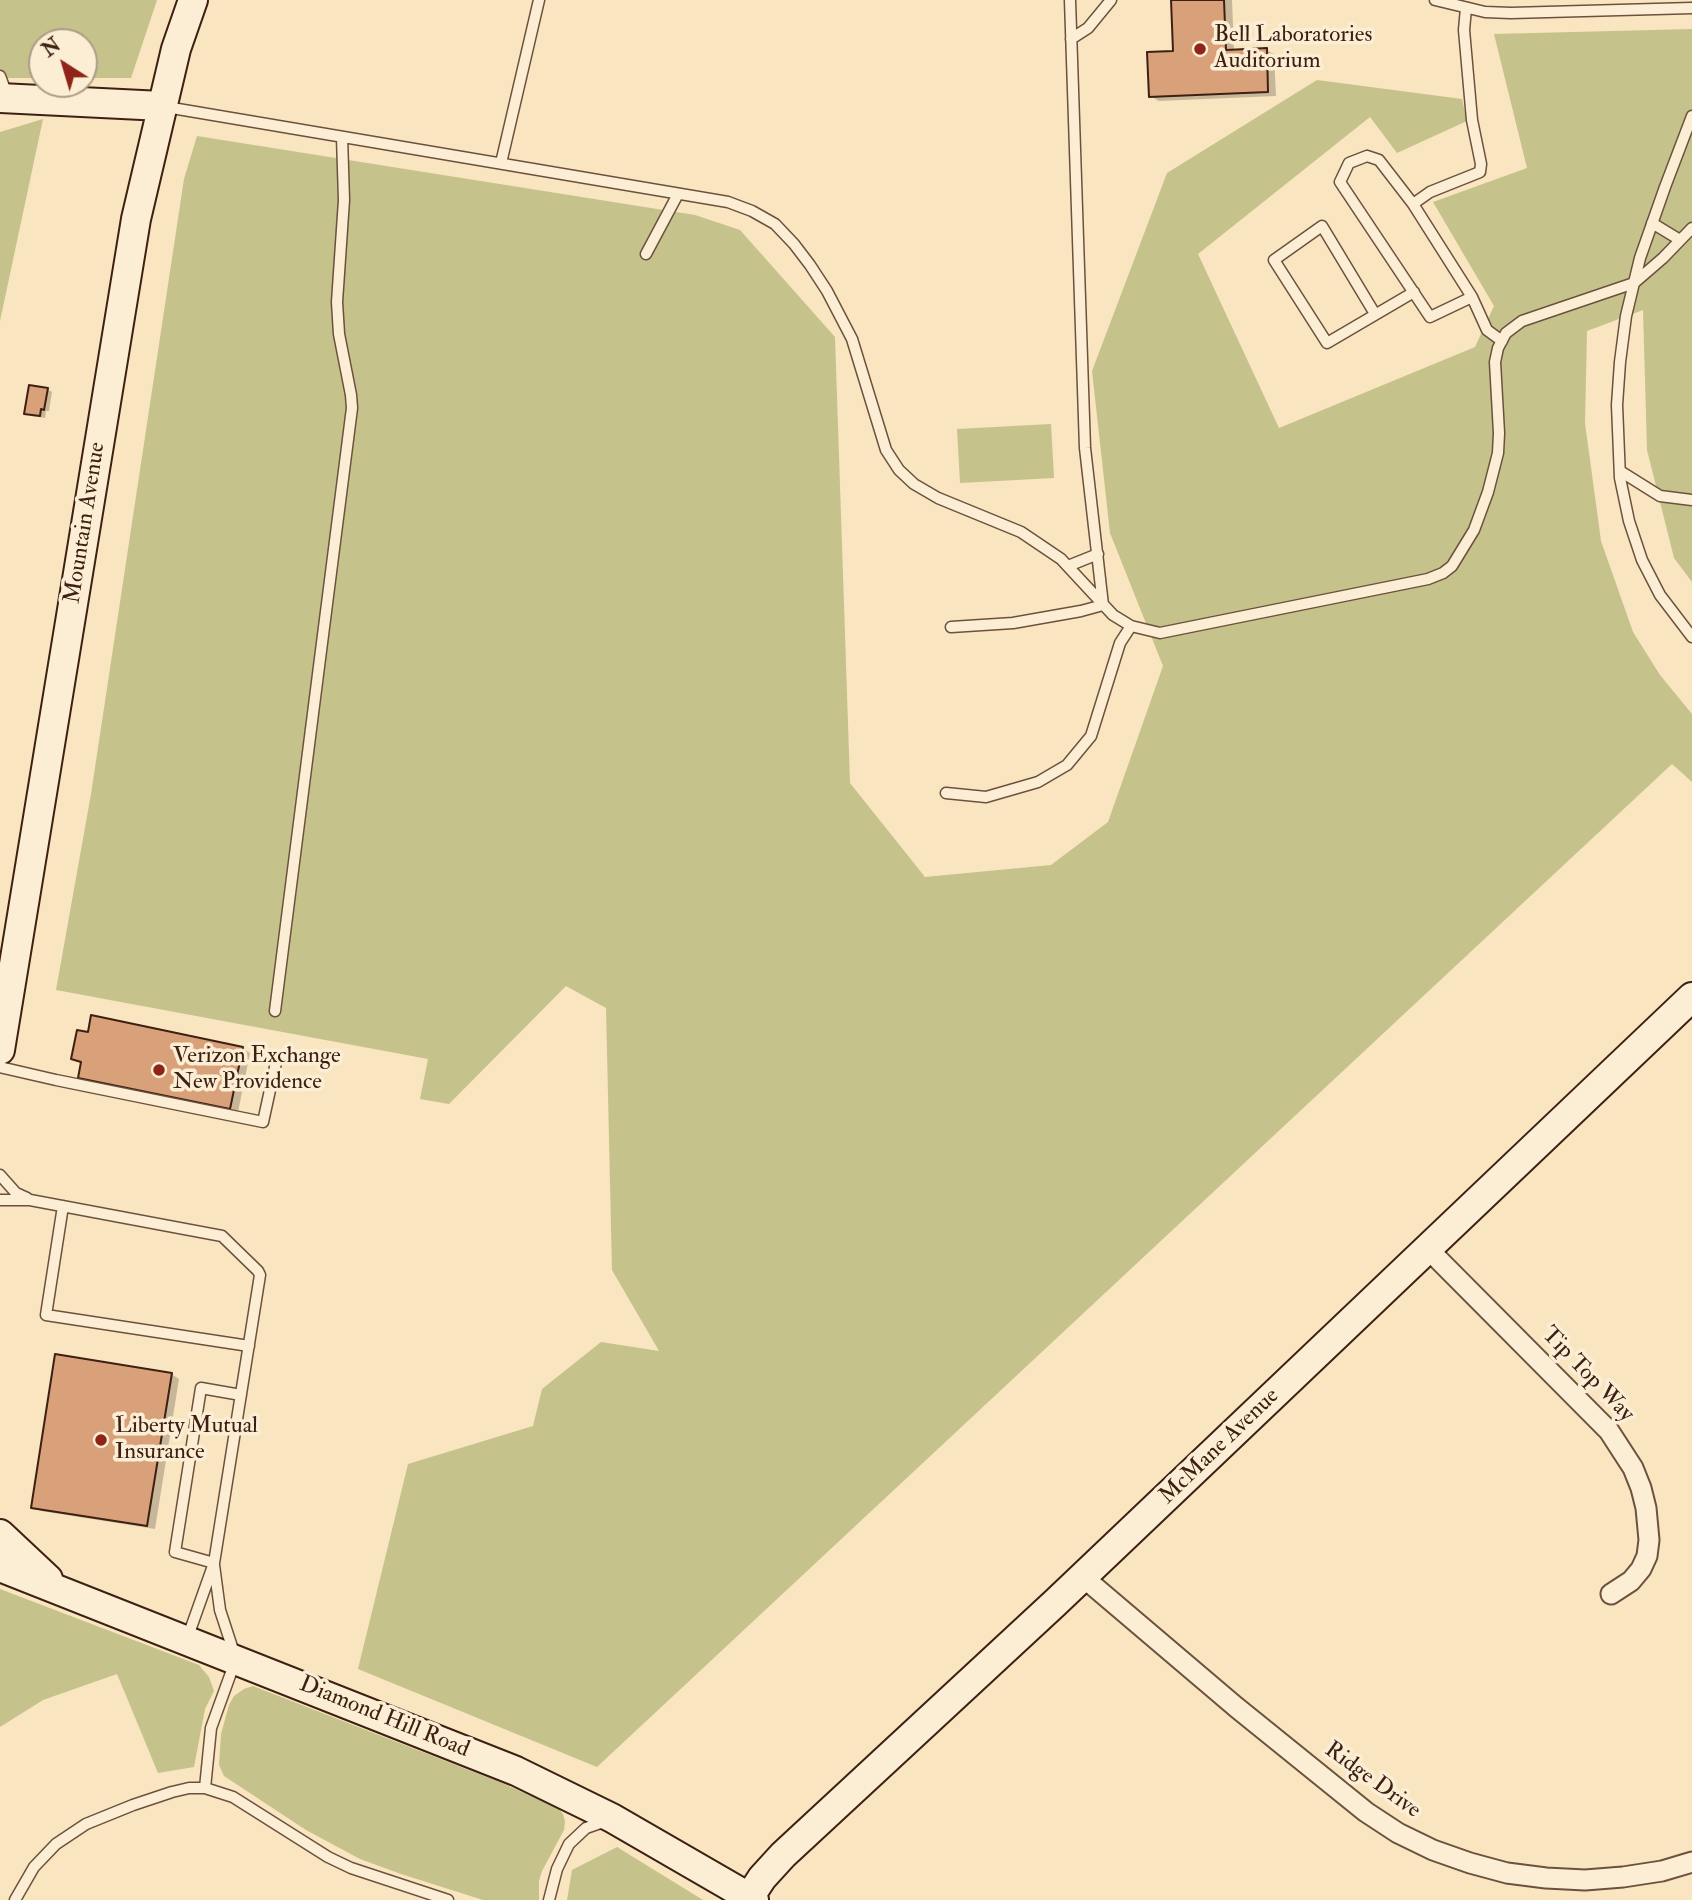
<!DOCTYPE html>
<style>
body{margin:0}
#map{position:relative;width:1692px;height:1900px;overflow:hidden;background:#f9e5bf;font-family:"IM FELL Double Pica",serif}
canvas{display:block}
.north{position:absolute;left:28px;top:28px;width:70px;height:70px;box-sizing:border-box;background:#fbeed5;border:2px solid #af9c87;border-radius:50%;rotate:323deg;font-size:19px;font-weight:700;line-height:28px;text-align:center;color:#3d2013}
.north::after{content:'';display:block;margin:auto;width:24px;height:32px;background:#8f2418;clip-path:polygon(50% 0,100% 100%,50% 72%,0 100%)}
</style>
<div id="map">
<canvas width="1692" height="1900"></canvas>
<div class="north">N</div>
</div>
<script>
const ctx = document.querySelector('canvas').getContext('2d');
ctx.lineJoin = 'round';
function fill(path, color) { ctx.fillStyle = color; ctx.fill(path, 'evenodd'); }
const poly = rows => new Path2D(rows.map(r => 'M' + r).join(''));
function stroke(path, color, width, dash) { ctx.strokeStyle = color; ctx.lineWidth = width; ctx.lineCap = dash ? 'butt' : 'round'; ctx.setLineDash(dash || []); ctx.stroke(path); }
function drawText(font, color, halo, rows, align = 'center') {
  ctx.font = font + ' "IM FELL Double Pica",serif'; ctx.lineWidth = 7; ctx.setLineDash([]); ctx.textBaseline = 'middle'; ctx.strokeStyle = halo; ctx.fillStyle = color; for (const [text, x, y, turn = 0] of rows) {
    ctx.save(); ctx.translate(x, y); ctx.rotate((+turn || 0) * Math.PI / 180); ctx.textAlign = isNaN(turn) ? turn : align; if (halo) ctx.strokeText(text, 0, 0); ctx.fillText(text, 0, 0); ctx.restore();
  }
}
const green = poly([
 [0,0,157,0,131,78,84,78,84,42,42,42,42,78,0,78],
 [1692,29,1692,582,1674,558,1647,450,1643,310,1587,331,1585,423,1601,541,1633,632,1660,675,1692,714,1692,782,1672,764,597,1767,358,1669,408,1464,533,1426,542,1389,601,1342,659,1351,612,1270,606,1008,566,986,449,1104,420,1099,428,1059,56,990,91,794,184,179,197,136,695,215,740,230,835,337,850,783,925,877,1051,865,1108,822,1163,666,1110,533,1092,371,1167,173,1317,80,1462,99,1467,121,1397,153,1370,117,1198,254,1279,428,1475,347,1494,306,1433,202,1527,168,1494,34],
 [43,119,0,321,0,132],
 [1051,424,1054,478,960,483,957,429],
 [0,1589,199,1665,209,1677,214,1691,205,1709,194,1767,158,1773,117,1674,43,1700,0,1727],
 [253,1686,502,1783,558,1808,563,1814,565,1822,564,1830,542,1871,539,1881,539,1900,483,1900,401,1874,360,1859,306,1830,224,1776,219,1765,221,1734,229,1705,234,1696,244,1689],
 [617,1847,703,1900,567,1900,572,1870]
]);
const shadow = poly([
 [1173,0,1232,0,1234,51,1266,50,1274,54,1276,96,1159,101,1150,96,1175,53],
 [47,389,52,392,49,411,46,411,45,418,31,416,26,413],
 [89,1034,242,1048,250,1053,238,1112,88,1082,80,1077,83,1064,73,1059],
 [171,1374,179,1379,155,1529,41,1511,33,1507]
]);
const building = poly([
 [1171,0,1224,0,1226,50,1267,48,1268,92,1149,97,1147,52,1173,51,1171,0],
 [29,385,48,388,44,410,41,409,40,416,24,414,29,385],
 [91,1015,243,1047,230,1109,78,1078,81,1062,71,1059,77,1030,88,1032,91,1015],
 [55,1354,172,1373,147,1526,31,1508,55,1354]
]);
const lane = poly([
 [1435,0,1485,12,1511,13,1692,8],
 [1071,39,1088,28,1111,0],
 [0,76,7,95],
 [166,107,728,202,752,211,775,224,794,244,810,265,827,291,852,339,886,450,899,470,914,484,938,498,1021,532,1061,559,1113,615,1131,626,1160,633,1428,579,1443,573,1452,566,1474,530,1488,492,1498,453,1499,433,1495,362,1498,348,1506,333,1522,321,1634,283,1663,258,1692,228],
 [1692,116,1665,187,1640,258,1626,316,1620,362,1617,405,1620,478,1629,521,1642,560,1660,595,1692,637],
 [1367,156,1379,160,1413,204,1472,297,1430,317,1340,182,1349,163,1367,156],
 [501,163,539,0],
 [1413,204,1430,192,1480,172,1481,164,1472,120,1464,30,1466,8],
 [1652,223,1680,240],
 [646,254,678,194],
 [1472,297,1487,330,1502,341],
 [1375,314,1322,226,1274,260,1327,343,1414,292],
 [1620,471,1660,496,1692,500],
 [1068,566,1098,554],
 [951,627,1013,623,1081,611,1103,605,1085,448,1070,0],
 [946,793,986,797,1038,782,1067,765,1091,736,1120,643,1131,626],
 [275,1011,352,408,351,395,339,334,337,302,344,200,342,137],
 [0,1067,56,1080,263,1122,277,1058],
 [0,1175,16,1193,27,1198],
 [0,1200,30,1200,222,1236,258,1271,260,1275,214,1563,187,1639],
 [63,1206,46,1315,249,1346],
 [214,1563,175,1552,201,1388,241,1395],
 [205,1788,211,1728,236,1659,220,1610,214,1565],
 [15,1900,34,1867,56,1844,86,1824,133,1805,172,1792,189,1788,205,1788,233,1797,328,1857,351,1868,448,1900],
 [549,1900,557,1869,569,1844,586,1828,606,1821]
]);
const street = poly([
 [1428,1249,1609,1431,1633,1468,1641,1488,1646,1508,1649,1540,1647,1556,1641,1569,1631,1581,1611,1594],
 [1083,1577,1236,1707,1366,1812,1398,1833,1433,1850,1470,1863,1507,1873,1546,1878,1585,1880,1623,1877,1662,1871,1692,1862]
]);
const secondary = poly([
 [0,98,162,106],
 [0,1050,136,219,176,49,193,0],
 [0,1534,48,1579],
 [0,1567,516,1771,612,1818,754,1900],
 [749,1898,762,1878,783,1855,1055,1603,1692,997]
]);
const markers = [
 [1200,49,7,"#8f2418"],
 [159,1070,7,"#8f2418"],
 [101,1440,7,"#8f2418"]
];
const poiNames = [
 ["Bell Laboratories",1214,36],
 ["Auditorium",1214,62],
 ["Verizon Exchange",173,1057],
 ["New Providence",173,1083],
 ["Liberty Mutual",115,1427],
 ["Insurance",115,1453]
];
const streetNames = [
 ["Mountain Avenue",86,523,-81],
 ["Tip Top Way",1587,1375,46],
 ["McMane Avenue",1220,1447,-44],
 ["Diamond Hill Road",384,1718,22],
 ["Ridge Drive",1372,1781,36]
];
fill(green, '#c6c28c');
fill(shadow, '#0003');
fill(building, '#d9a17a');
stroke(building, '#3d2013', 2);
stroke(lane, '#6c513e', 13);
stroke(street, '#6c513e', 23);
stroke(secondary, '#3d2013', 32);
stroke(lane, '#fbeed5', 10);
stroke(street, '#fbeed5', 19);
stroke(secondary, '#fbeed5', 28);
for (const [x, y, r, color] of markers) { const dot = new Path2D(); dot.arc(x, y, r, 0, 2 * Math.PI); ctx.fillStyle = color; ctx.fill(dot); stroke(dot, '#fbeed5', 2.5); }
drawText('23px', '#3d2013', '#fbeed5', poiNames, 'left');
drawText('23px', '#3d2013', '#fbeed5', streetNames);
</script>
